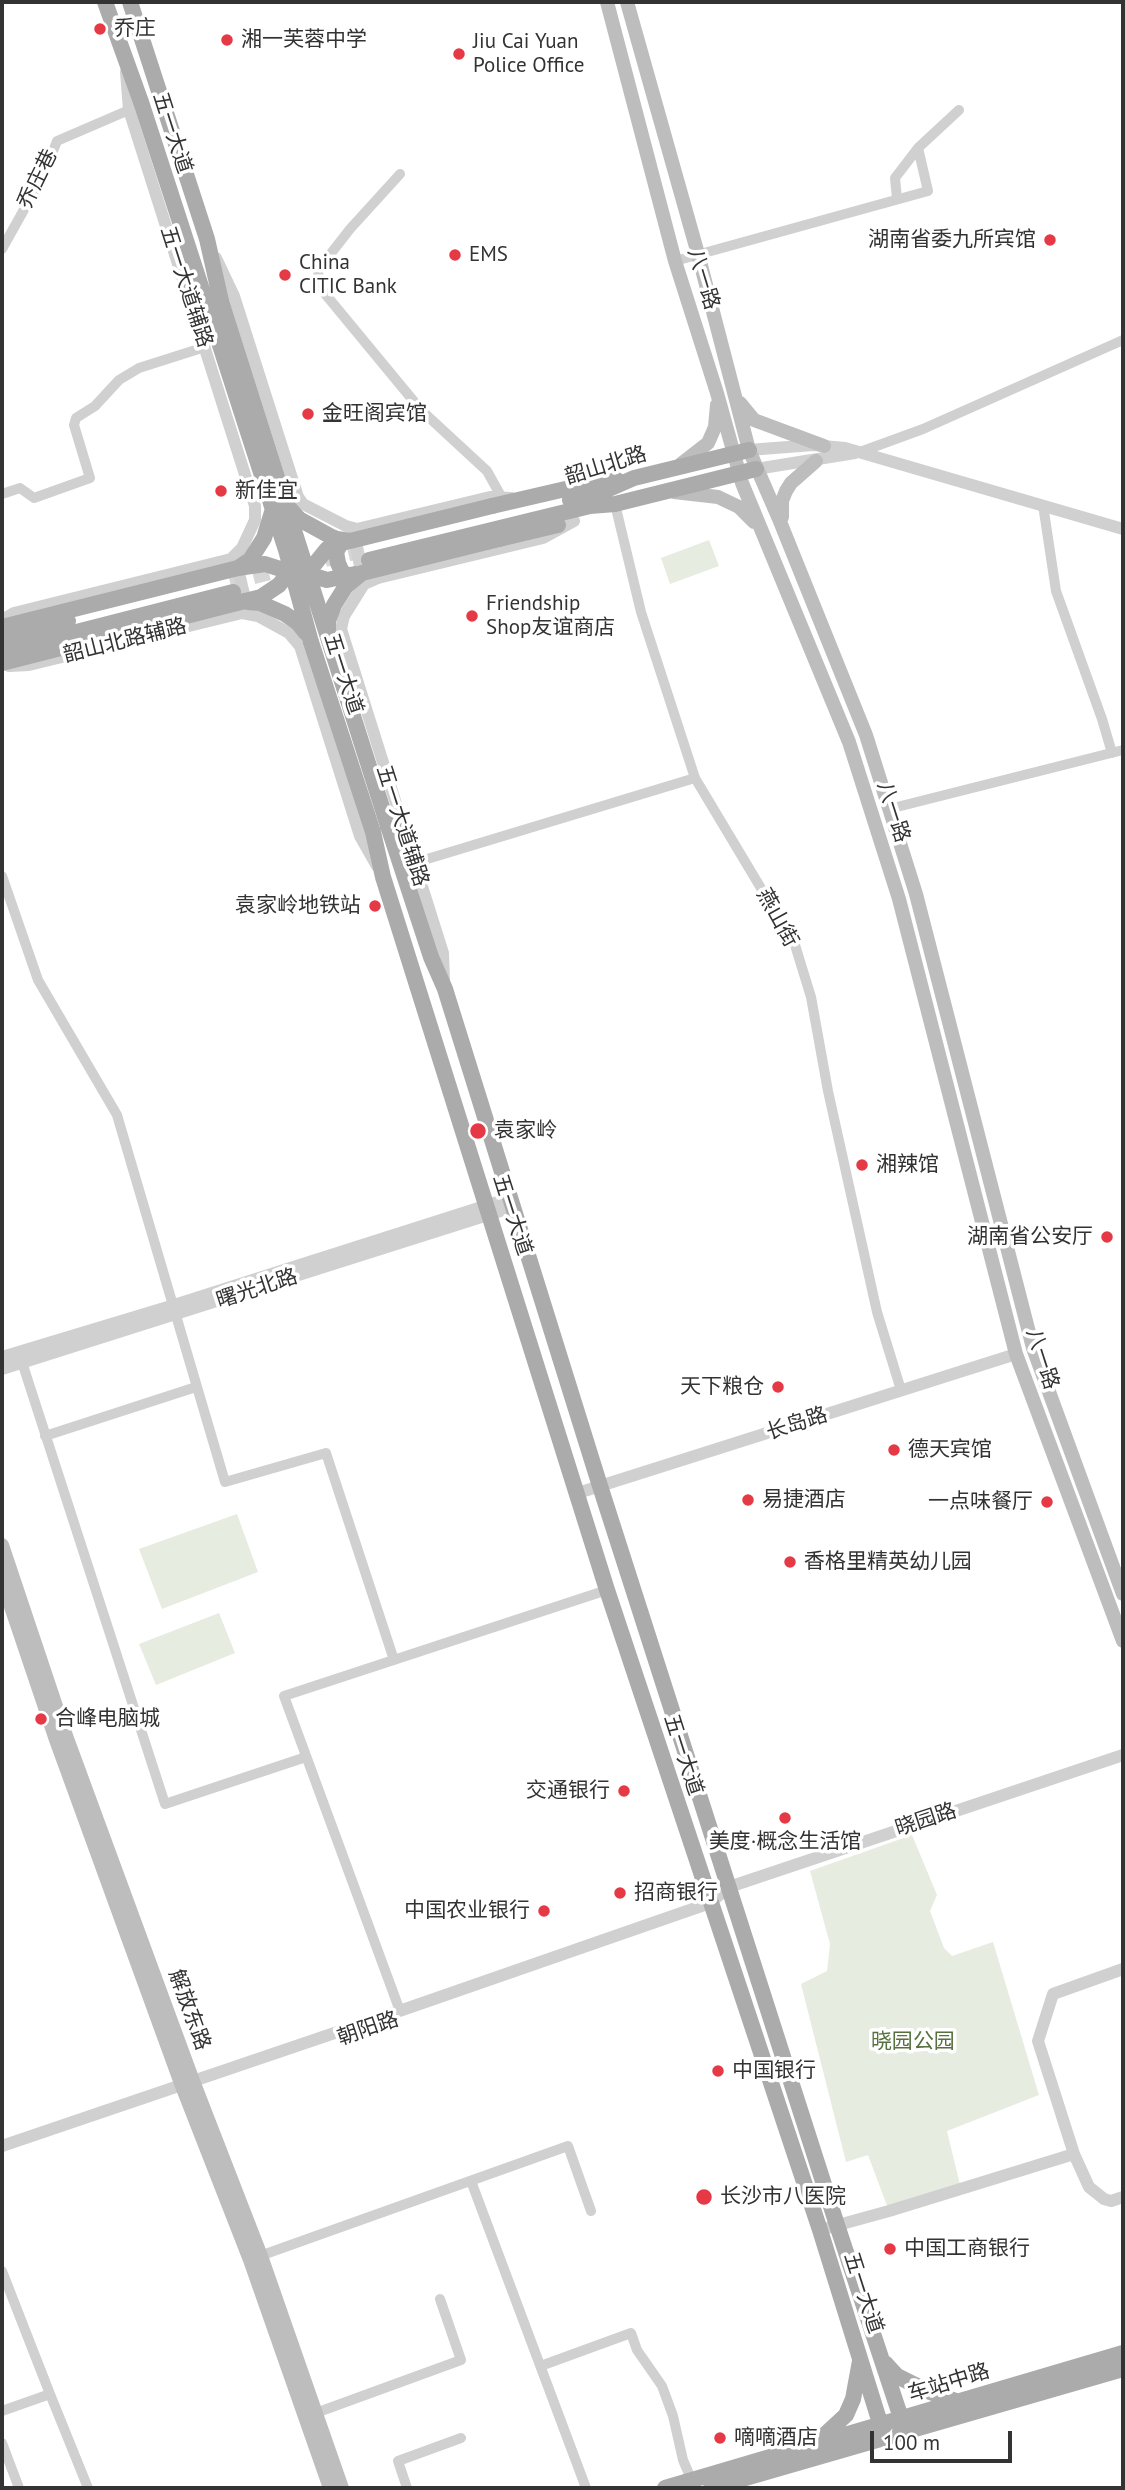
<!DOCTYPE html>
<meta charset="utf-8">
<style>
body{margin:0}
#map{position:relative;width:1125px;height:2490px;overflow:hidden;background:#fff;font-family:"PT Sans",sans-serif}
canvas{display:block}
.frame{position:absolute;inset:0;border:4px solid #333;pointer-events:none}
.scale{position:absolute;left:870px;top:2431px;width:142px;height:32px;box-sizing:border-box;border:4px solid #333;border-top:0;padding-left:9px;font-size:21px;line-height:24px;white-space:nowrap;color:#333;-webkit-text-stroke:5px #fff;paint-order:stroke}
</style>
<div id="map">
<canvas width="1125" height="2490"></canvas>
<div class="frame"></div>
<div class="scale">100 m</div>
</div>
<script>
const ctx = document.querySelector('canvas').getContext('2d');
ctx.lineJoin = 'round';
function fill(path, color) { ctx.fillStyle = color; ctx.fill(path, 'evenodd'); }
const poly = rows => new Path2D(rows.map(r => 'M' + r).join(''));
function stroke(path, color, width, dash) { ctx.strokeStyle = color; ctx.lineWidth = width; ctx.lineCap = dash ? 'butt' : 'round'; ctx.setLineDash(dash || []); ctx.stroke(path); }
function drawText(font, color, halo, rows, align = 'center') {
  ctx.font = font + ' "PT Sans","Noto Sans SC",sans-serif'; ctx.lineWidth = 7; ctx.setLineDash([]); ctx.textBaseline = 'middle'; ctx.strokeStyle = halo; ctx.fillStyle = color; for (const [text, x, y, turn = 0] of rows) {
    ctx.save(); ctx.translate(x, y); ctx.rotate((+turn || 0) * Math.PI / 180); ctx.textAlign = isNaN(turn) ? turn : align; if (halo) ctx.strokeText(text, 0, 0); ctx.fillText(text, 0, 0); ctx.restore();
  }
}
const green = poly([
 [709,540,719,566,670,584,661,558],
 [237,1514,258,1572,162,1609,139,1549],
 [219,1613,235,1653,156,1685,139,1644],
 [912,1835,937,1895,930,1911,944,1948,952,1956,993,1942,1039,2095,947,2131,961,2189,889,2211,868,2155,846,2162,801,1984,827,1971,830,1944,810,1871]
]);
const primaryTunnel = poly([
 [325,559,367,549],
 [230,582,286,568]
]);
const minor = poly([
 [400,174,350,229,318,270,319,283,326,295,421,410,487,471,502,498],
 [897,199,895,178,918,148,959,110],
 [2,249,45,172,57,141,129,110],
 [675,261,928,191,918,148],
 [860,452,923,429,1123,340],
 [2,494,20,488,34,498,90,478,74,425,76,418,95,406,119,380,139,368,205,347],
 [615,504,641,612,695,778,795,945,811,997,828,1091,877,1312,901,1390],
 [1043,505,1056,591,1102,719,1112,753],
 [889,809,1123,750],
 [414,863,695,778],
 [2,876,38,980,117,1115,225,1482,326,1453,394,1660],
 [20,1356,165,1804,306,1757],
 [45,1436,196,1387],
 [400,2011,284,1696,607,1590],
 [471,2181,586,2488],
 [257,2257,568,2146,591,2211],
 [2,2271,50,2394,2,2411],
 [546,2364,631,2333,637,2350,662,2386,673,2416,683,2460,695,2488],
 [50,2394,88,2488],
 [313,2414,461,2360,440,2299],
 [2,2443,19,2488],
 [407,2488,398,2461,461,2438]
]);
const tertiary = poly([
 [216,258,234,296,298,497,303,504,346,526,357,529,490,497,511,498],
 [749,450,813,445,845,448,1123,529],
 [756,469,855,453],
 [353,533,363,580],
 [236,560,247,607],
 [364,584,344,616,341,629,443,953,444,981],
 [364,584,378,578,543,538,574,521],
 [2,620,14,613,231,559,242,548,255,520,255,506,129,110,126,72],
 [9,666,29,665,242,613,258,616,289,633,300,646,360,836,377,866],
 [2,1357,171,1306,510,1198],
 [2,1369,513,1207],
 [578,1493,1016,1354],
 [1123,1969,1053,1994,1038,2041,1074,2154,1089,2187,1104,2199,1111,2201,1123,2197],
 [2,2146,411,2007,710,1903,729,1887,1123,1755],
 [820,2230,889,2211,1074,2154]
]);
const secondary = poly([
 [607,2,675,261,717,393,742,483,849,742,899,899,1016,1354,1123,1641],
 [627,2,698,254,749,450,779,519,866,735,916,894,1033,1348,1123,1594],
 [740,403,754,420,824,446],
 [681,464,708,443,715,427,717,405],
 [674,492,718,497,739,507,754,522],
 [782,517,782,501,786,491,791,483,816,461],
 [2,1545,65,1733,193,2081,261,2256,342,2488],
 [2,1580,55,1737,182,2086,250,2260,330,2488]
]);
const primary = poly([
 [105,2,141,102,207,305],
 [130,2,207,239,221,301],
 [189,274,193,309],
 [570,500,602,492,634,478,749,450],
 [492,506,600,481,617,480],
 [499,539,558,525],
 [369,560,590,506,615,504,756,469],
 [2,627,238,568],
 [2,638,68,621],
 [311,642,373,832,383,877,607,1590,820,2230,885,2439],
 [2,651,233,592],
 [2,663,245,601],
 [400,823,402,850],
 [388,826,431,957,445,989,600,1486,837,2225,906,2433],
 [885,2363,897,2376,927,2391,959,2402],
 [819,2440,846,2415,853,2399,860,2361],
 [665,2488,1123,2353],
 [711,2488,1123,2369]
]);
const primaryBridge = poly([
 [221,301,388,826],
 [207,305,286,550,311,642],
 [289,508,299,519,330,536,337,539,350,541,492,506],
 [341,543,336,552,338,563,342,572,349,576],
 [241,566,250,560,264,538,272,512],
 [238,568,265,564,296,574],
 [304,570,314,576,327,580,355,574],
 [305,576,327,549,348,541],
 [245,601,261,597,279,585,295,565],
 [248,602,260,603,285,614,298,623,306,633],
 [328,633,328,621,334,605,346,586,362,573,499,539]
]);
const markers = [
 [100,29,7,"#e63946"],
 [227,40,7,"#e63946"],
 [459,54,7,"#e63946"],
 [1050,240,7,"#e63946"],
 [455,255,7,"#e63946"],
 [285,275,7,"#e63946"],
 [308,414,7,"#e63946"],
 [221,491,7,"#e63946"],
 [472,616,7,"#e63946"],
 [375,906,7,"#e63946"],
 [478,1131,9,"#e63946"],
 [862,1165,7,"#e63946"],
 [1107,1237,7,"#e63946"],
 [778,1387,7,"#e63946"],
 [894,1450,7,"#e63946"],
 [748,1500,7,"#e63946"],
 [1047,1502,7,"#e63946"],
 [790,1562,7,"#e63946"],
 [41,1719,7,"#e63946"],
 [624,1791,7,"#e63946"],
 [785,1818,7,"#e63946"],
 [620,1893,7,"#e63946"],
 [544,1911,7,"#e63946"],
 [718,2071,7,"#e63946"],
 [704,2197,9,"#e63946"],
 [890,2249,7,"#e63946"],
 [720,2438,7,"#e63946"]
];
const poiNames = [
 ["乔庄",114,29],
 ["湘一芙蓉中学",241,40],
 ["Jiu Cai Yuan",473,42],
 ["Police Office",473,66],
 ["湖南省委九所宾馆",1036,240,"right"],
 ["EMS",469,255],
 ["China",299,263],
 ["CITIC Bank",299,287],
 ["金旺阁宾馆",322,414],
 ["新佳宜",235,491],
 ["Friendship",486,604],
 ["Shop友谊商店",486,628],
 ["袁家岭地铁站",361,906,"right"],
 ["袁家岭",494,1131],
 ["湘辣馆",876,1165],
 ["湖南省公安厅",1093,1237,"right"],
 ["天下粮仓",764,1387,"right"],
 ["德天宾馆",908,1450],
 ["易捷酒店",762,1500],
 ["一点味餐厅",1033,1502,"right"],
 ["香格里精英幼儿园",804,1562],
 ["合峰电脑城",55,1719],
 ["交通银行",610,1791,"right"],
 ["美度·概念生活馆",785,1842,"center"],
 ["招商银行",634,1893],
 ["中国农业银行",530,1911,"right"],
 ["中国银行",732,2071],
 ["长沙市八医院",720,2197],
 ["中国工商银行",904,2249],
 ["嘀嘀酒店",734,2438]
];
const streetNames = [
 ["五一大道",172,133,72],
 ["乔庄巷",38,179,-64],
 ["八一路",703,279,73],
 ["五一大道辅路",186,287,72],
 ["韶山北路",606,466,-17],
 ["韶山北路辅路",125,641,-14],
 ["五一大道",343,674,72],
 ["八一路",893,812,72],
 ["五一大道辅路",402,826,72],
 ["燕山街",777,918,61],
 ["五一大道",512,1215,72],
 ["曙光北路",257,1289,-18],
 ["八一路",1042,1359,72],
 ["长岛路",797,1424,-18],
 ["五一大道",683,1755,72],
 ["晓园路",926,1820,-18],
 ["解放东路",189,2010,70],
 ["朝阳路",368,2029,-19],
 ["五一大道",863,2293,72],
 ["车站中路",949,2383,-17]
];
const parkNames = [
 ["晓园公园",913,2042]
];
fill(green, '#e6ecdf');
stroke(primaryTunnel, '#d6d6d6', 16, [16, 8]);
stroke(minor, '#d0d0d0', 10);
stroke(tertiary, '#d0d0d0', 12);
stroke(secondary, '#bdbdbd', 14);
stroke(primary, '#ababab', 16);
stroke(primaryBridge, '#ababab', 16);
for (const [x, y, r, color] of markers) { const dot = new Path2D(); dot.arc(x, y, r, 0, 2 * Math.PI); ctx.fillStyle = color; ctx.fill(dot); stroke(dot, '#fff', 2.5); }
drawText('21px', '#333', '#fff', poiNames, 'left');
drawText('21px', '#333', '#fff', streetNames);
drawText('21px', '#56703f', '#fff', parkNames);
</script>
